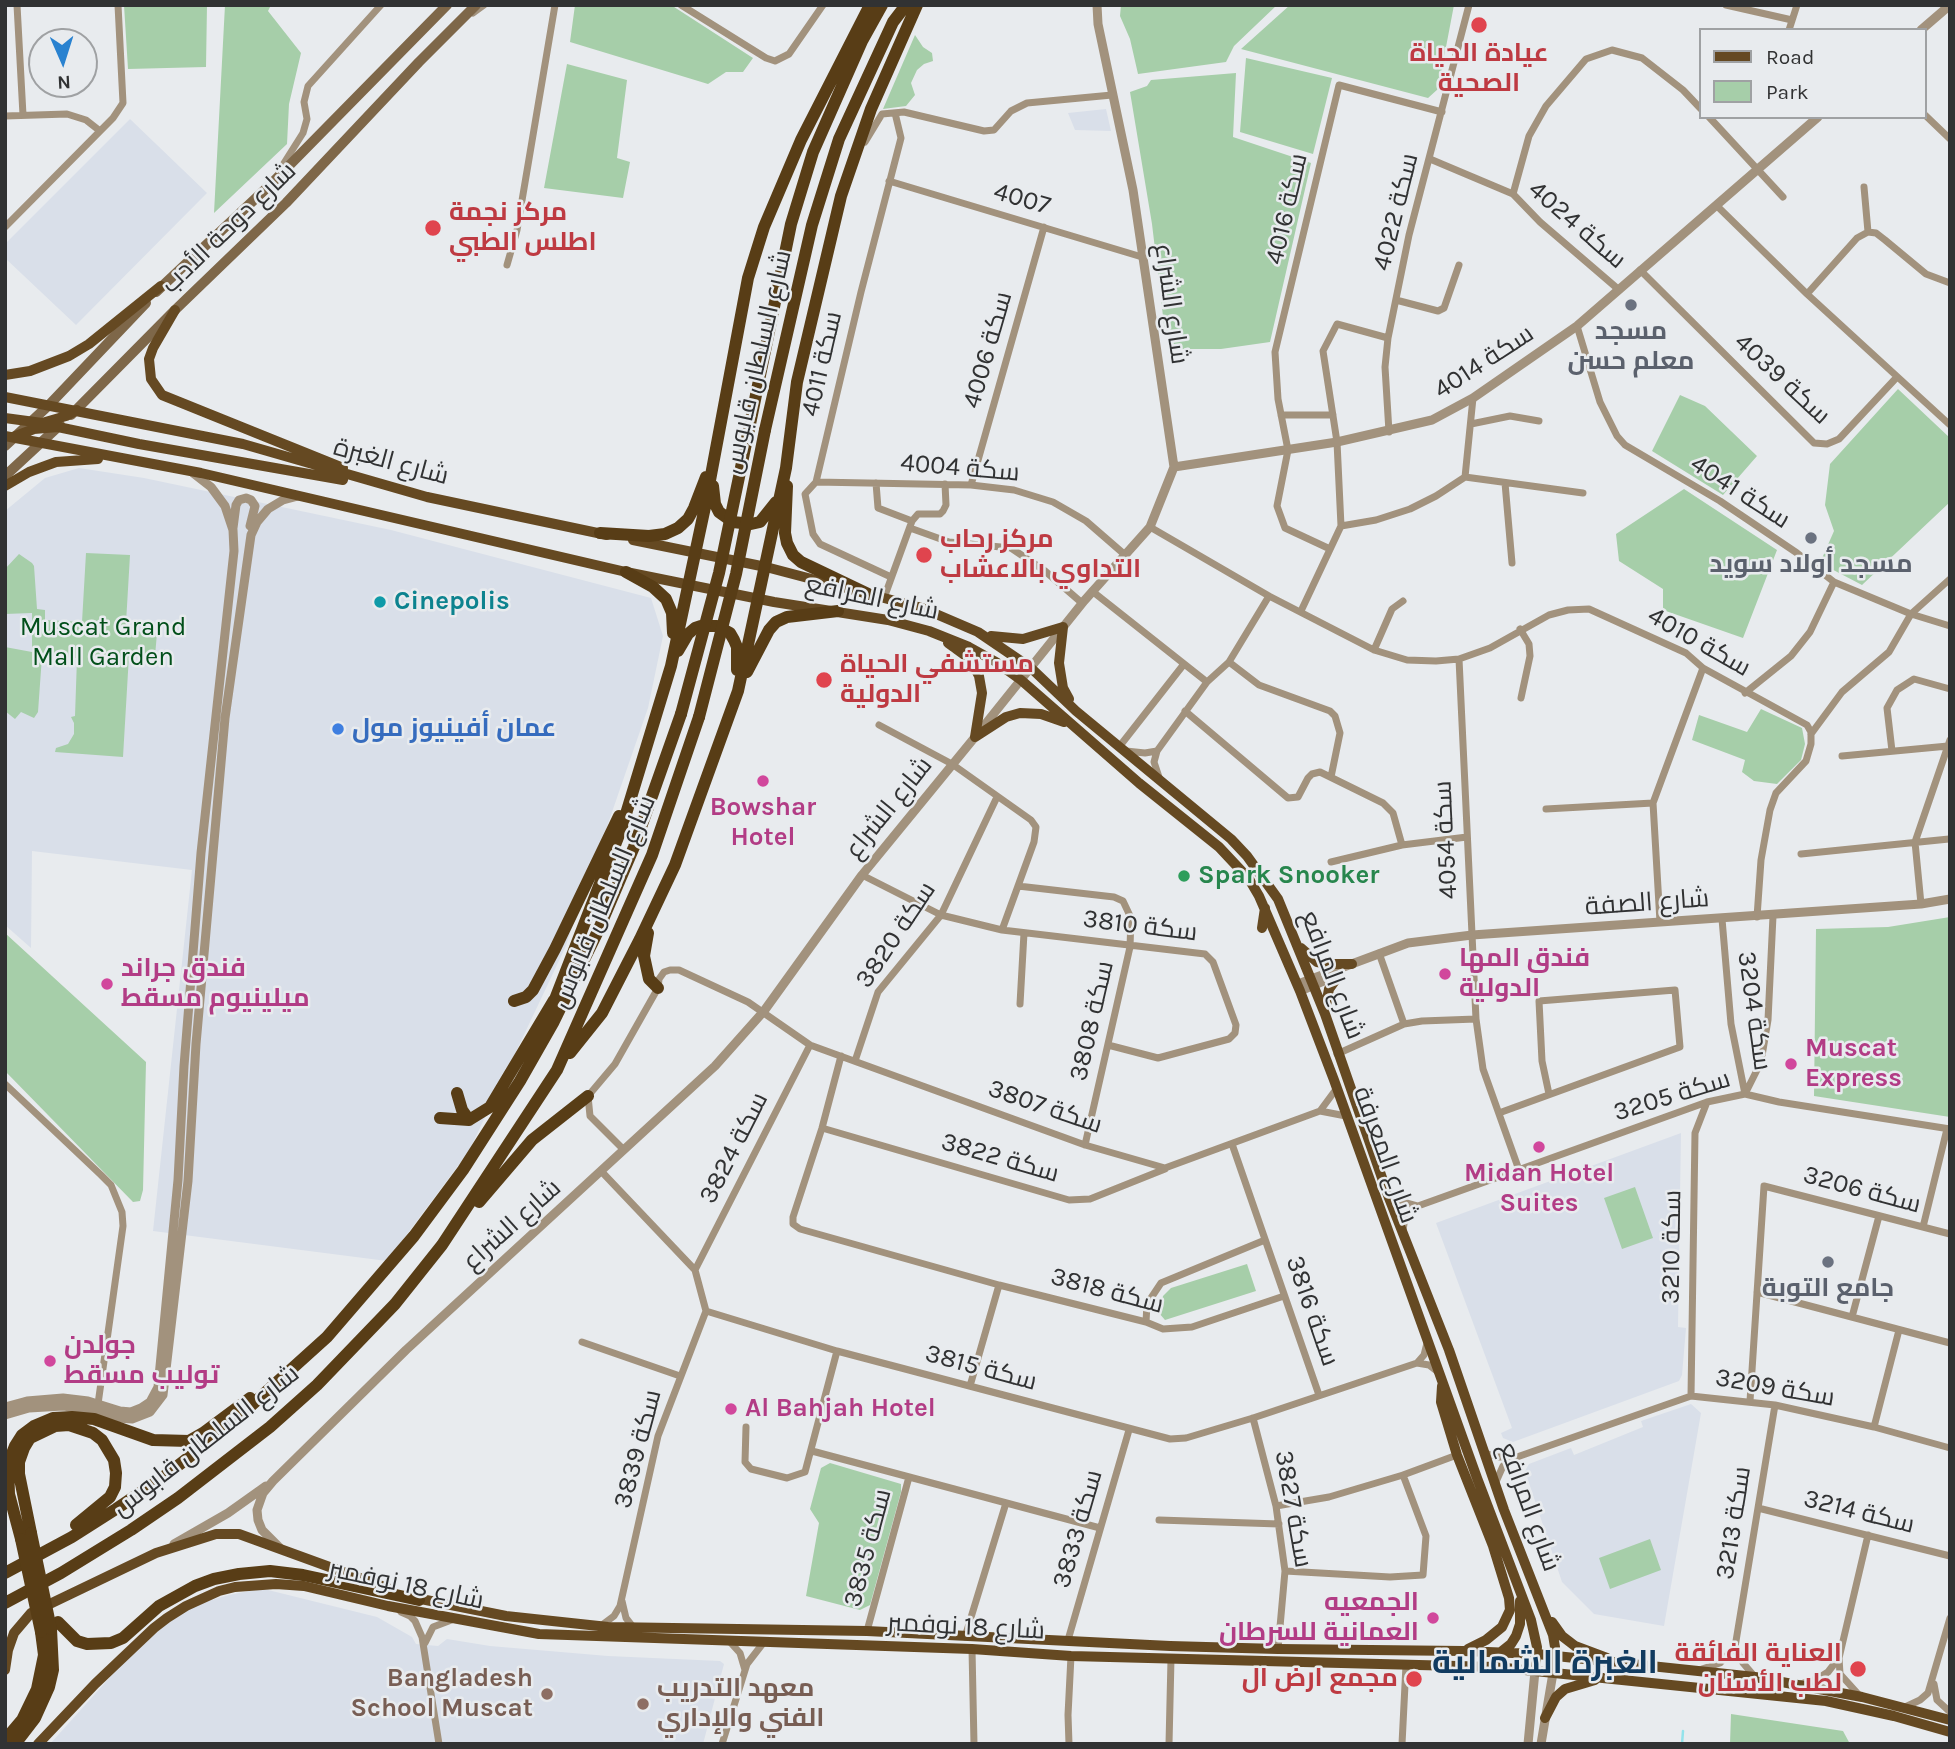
<!DOCTYPE html>
<meta charset="utf-8">
<style>
body{margin:0}
#map{position:relative;width:1955px;height:1749px;overflow:hidden;background:#e8ebee;font-family:Karla,sans-serif}
canvas{display:block}
.frame{position:absolute;inset:0;border:7px solid #313233;pointer-events:none}
.legend{position:absolute;left:1699px;top:28px;width:228px;height:91px;box-sizing:border-box;background:#e8ebee;border:2px solid #9fa1a3;margin:0;padding:9px 12px;list-style:none;font-size:21px;color:#313233}
.legend li{display:flex;align-items:center;gap:14px;height:35px}
.legend b{width:35px;border:2px solid #9fa1a3}
.north{position:absolute;left:28px;top:28px;width:70px;height:70px;box-sizing:border-box;background:#e8ebee;border:2px solid #9fa1a3;border-radius:50%;rotate:177deg;font-size:19px;font-weight:700;line-height:28px;text-align:center;color:#313233}
.north::after{content:'';display:block;margin:auto;width:24px;height:32px;background:#2982d0;clip-path:polygon(50% 0,100% 100%,50% 72%,0 100%)}
</style>
<div id="map">
<canvas width="1955" height="1749"></canvas>
<div class="frame"></div>
<ul class="legend">
<li><b style="height:9px;background:#654922"></b>Road</li>
<li><b style="height:19px;background:#a6cea9"></b>Park</li>
</ul>
<div class="north">N</div>
</div>
<script>
const ctx = document.querySelector('canvas').getContext('2d');
ctx.lineJoin = 'round';
function fill(path, color) { ctx.fillStyle = color; ctx.fill(path, 'evenodd'); }
const poly = rows => new Path2D(rows.map(r => 'M' + r).join(''));
function stroke(path, color, width, dash) { ctx.strokeStyle = color; ctx.lineWidth = width; ctx.lineCap = dash ? 'butt' : 'round'; ctx.setLineDash(dash || []); ctx.stroke(path); }
function drawText(font, color, halo, rows, align = 'center') {
  ctx.font = font + ' Karla,Cairo,sans-serif'; ctx.lineWidth = 5; ctx.setLineDash([]); ctx.textBaseline = 'middle'; ctx.strokeStyle = halo; ctx.fillStyle = color; for (const [text, x, y, turn = 0] of rows) {
    ctx.save(); ctx.translate(x, y); ctx.rotate((+turn || 0) * Math.PI / 180); ctx.textAlign = isNaN(turn) ? turn : align; if (halo) ctx.strokeText(text, 0, 0); ctx.fillText(text, 0, 0); ctx.restore();
  }
}
const built = poly([
 [1106,109,1111,131,1075,130,1068,113],
 [130,119,207,193,76,325,5,258,5,244],
 [79,468,144,478,391,530,651,598,663,636,648,708,565,948,469,1151,387,1261,153,1231,192,870,32,851,31,948,5,925,5,511,45,478],
 [1681,1133,1678,1327,1686,1328,1682,1375,1679,1381,1513,1442,1503,1438,1501,1433,1512,1428,1436,1223],
 [1691,1404,1701,1413,1664,1626,1594,1614,1562,1582,1525,1471,1529,1464,1571,1448,1574,1455,1643,1427,1641,1421],
 [254,1590,268,1590,377,1617,412,1637,416,1644,438,1646,447,1639,490,1646,608,1656,720,1661,724,1664,703,1744,50,1744,131,1654,159,1627,197,1604,229,1595]
]);
const green = poly([
 [124,5,207,5,206,67,128,69],
 [225,5,271,5,268,11,301,53,289,104,287,144,214,213],
 [575,5,671,5,753,58,743,72,726,72,708,84,570,42],
 [1121,5,1277,5,1234,46,1226,62,1138,74,1130,39,1120,16],
 [1290,5,1454,5,1438,89,1428,98,1241,49],
 [915,35,923,47,932,53,933,61,924,64,917,70,911,83,915,95,906,106,883,109],
 [1246,58,1332,78,1313,154,1240,132],
 [567,64,627,80,617,158,630,162,623,198,544,188],
 [1236,73,1233,137,1311,163,1270,342,1221,349,1172,349,1165,333,1152,224,1130,92,1147,86,1151,80],
 [1898,389,1950,438,1950,502,1862,585,1820,563,1834,531,1825,505,1830,464],
 [1680,395,1705,406,1757,456,1723,495,1652,451],
 [1684,489,1777,550,1743,638,1663,610,1663,589,1619,561,1616,534],
 [86,553,130,555,126,623,140,632,157,633,155,656,129,655,123,757,55,752,56,748,68,744,74,734,74,723,71,717,75,716,77,658,42,656,38,712,34,718,21,712,15,719,5,711,5,647,32,652,32,613,5,614,5,569,19,554,32,563,34,566,37,609,45,610,45,620,82,622],
 [1761,709,1802,728,1805,744,1801,760,1777,784,1754,781,1742,772,1745,760,1692,740,1699,715,1747,732],
 [1950,917,1950,1117,1814,1096,1816,929,1888,927],
 [5,933,146,1062,143,1190,140,1201,133,1202,5,1071],
 [1635,1187,1653,1238,1622,1249,1604,1198],
 [1247,1264,1256,1291,1165,1320,1159,1313,1163,1296,1171,1288],
 [830,1463,901,1484,901,1492,870,1605,860,1610,806,1596,819,1523,810,1509,821,1468],
 [1650,1539,1661,1570,1610,1589,1599,1558],
 [1731,1714,1843,1731,1850,1744,1730,1744]
]);
const stream = poly([
 [1682,1744,1683,1731]
]);
const minor = poly([
 [17,5,23,115],
 [681,5,766,58,775,61,789,54,823,5],
 [1726,5,1792,20],
 [473,13,484,5],
 [1789,30,1797,5],
 [1925,115,1950,139],
 [5,116,67,114,86,120,100,131],
 [1709,117,1783,197],
 [865,142,882,114,904,112,984,131,994,130,1011,111,1027,103,1112,95],
 [1430,159,1513,194,1540,222,1618,289],
 [279,171,303,133,307,119,304,102,308,86,381,5],
 [889,181,1142,257],
 [1864,187,1868,232],
 [1513,194,1529,136,1546,106,1586,59,1612,50,1642,58,1683,90,1701,109],
 [1716,205,1807,294,1950,425],
 [5,227,113,118,123,103,118,5],
 [507,265,517,230,555,5],
 [1640,270,1814,443,1827,444,1839,439,1897,377],
 [1807,294,1857,238,1868,232,1876,233,1885,240,1926,274,1950,283],
 [1396,300,1438,311,1444,308,1459,265],
 [1577,326,1600,402,1617,436,1625,445,1720,501,1797,553,1834,582,1911,614,1950,626],
 [1281,415,1333,415],
 [1471,424,1510,416,1539,421],
 [1389,432,1385,367,1388,338,1409,235,1469,5],
 [1465,477,1473,398],
 [816,482,971,485,1014,490,1053,502,1086,521,1124,554],
 [876,483,878,508,912,521],
 [1505,483,1512,563],
 [971,485,1044,227],
 [1341,526,1337,442,1323,351,1337,324,1388,338],
 [1150,527,1269,596,1374,650,1407,660,1436,661,1459,659,1490,648,1549,615,1568,610,1589,609,1686,653,1703,668,1807,725,1811,732,1811,744,1806,761,1776,793,1770,810,1761,860,1757,917],
 [910,528,949,542,1011,548,1045,571,1082,603],
 [1330,549,1285,528,1277,506,1288,450,1278,399,1275,352,1339,85,1442,112],
 [891,577,820,544,813,534,805,494,816,482,861,292,901,138,895,113],
 [1092,591,1207,682],
 [884,598,912,521,918,514,940,514,943,511,946,505,945,484],
 [1301,611,1341,526,1376,520,1410,509,1436,496,1465,477,1583,493],
 [1520,629,1529,644,1530,656,1521,698],
 [1374,650,1392,609,1403,601],
 [1459,659,1476,1019,1483,1069,1519,1170],
 [1229,662,1259,685,1330,711,1335,716,1340,733,1331,777],
 [1745,693,1791,656,1810,632,1834,582],
 [1185,711,1288,798,1298,797,1308,778,1312,774,1320,772,1383,803,1393,813,1402,845],
 [879,725,952,764,1031,820,1036,827,1034,842,1002,930],
 [1811,734,1842,692,1889,652,1911,614,1950,579],
 [1119,747,1184,664],
 [1126,751,1145,753,1157,751],
 [1892,751,1887,708,1897,690,1914,679,1950,689],
 [1842,756,1948,746],
 [1159,777,1154,762,1157,751,1207,682,1229,662,1269,596],
 [1546,809,1653,803],
 [1801,854,1949,839],
 [1331,862,1402,845,1467,837],
 [862,875,941,915,1002,930,1205,954,1213,962,1236,1025,1235,1033,1229,1039,1158,1058,1108,1045],
 [1018,886,1114,897,1123,901,1131,918,1130,947,1085,1145],
 [1921,904,1915,842,1950,740],
 [1722,919,1731,1024,1745,1094],
 [1660,922,1653,803,1703,668],
 [1379,953,1404,1024],
 [1020,1004,1024,933],
 [1337,1054,1404,1024,1422,1021,1476,1019],
 [841,1056,822,1128,793,1217,793,1224,800,1229,999,1285,1146,1322,1163,1329,1192,1327,1284,1296],
 [855,1061,878,992,941,915,997,797],
 [5,1084,101,1175,111,1185,122,1212,123,1226,98,1404],
 [1745,1094,1761,1062,1768,1020,1773,916],
 [1320,1111,1337,1088],
 [1499,1113,1680,1047,1675,990,1539,1001,1542,1061,1549,1094],
 [822,1128,1069,1200,1090,1199,1165,1169],
 [1232,1144,1319,1395],
 [624,1150,590,1116,588,1096,615,1064,658,988,659,979,664,972,670,970,679,970,748,1002,810,1045,1085,1145,1165,1168,1320,1111,1346,1116],
 [601,1171,695,1270,706,1311,837,1351,1170,1439,1186,1438,1253,1418,1417,1363,1424,1355,1427,1343],
 [1389,1198,1418,1206],
 [1923,1227,1947,1129],
 [1403,1230,1405,1218,1418,1206,1707,1102,1745,1094,1779,1102,1950,1129],
 [695,1270,810,1045],
 [1757,1292,1950,1343],
 [1852,1317,1879,1216],
 [1146,1322,1147,1304,1161,1283,1265,1240],
 [582,1342,680,1376],
 [1417,1363,1429,1365,1438,1372],
 [970,1386,999,1285],
 [1691,1396,1695,1133,1707,1102],
 [1750,1401,1764,1186,1950,1234],
 [1253,1418,1276,1506,1285,1571,1278,1649],
 [746,1427,745,1462,751,1469,787,1478,805,1472,837,1351],
 [1874,1427,1899,1330],
 [812,1451,1100,1528],
 [1485,1453,1497,1457,1513,1457],
 [1495,1484,1503,1466,1517,1457,1691,1396,1775,1405,1874,1427,1950,1448],
 [1276,1506,1329,1497,1403,1475,1457,1455],
 [1758,1508,1950,1556],
 [1159,1520,1279,1524],
 [1285,1571,1390,1577,1423,1575,1426,1536,1403,1475],
 [622,1601,626,1618,633,1627],
 [401,1612,410,1616,415,1621,422,1637,439,1744],
 [602,1625,614,1616,620,1606,658,1436,706,1311],
 [867,1631,909,1477],
 [965,1637,1006,1503],
 [1068,1640,1129,1430],
 [730,1642,740,1653,745,1670],
 [425,1643,433,1627,454,1619],
 [1735,1647,1743,1663,1755,1677],
 [972,1649,974,1744],
 [1702,1669,1720,1663,1735,1647,1775,1405],
 [1800,1684,1817,1679,1828,1672,1838,1659],
 [1934,1684,1937,1700,1950,1712],
 [1859,1695,1840,1674,1839,1658,1868,1535],
 [1903,1708,1920,1700,1928,1693,1950,1618],
 [722,1744,747,1664,764,1642],
 [1069,1744,1068,1715,1071,1656],
 [1169,1744,1171,1659],
 [1402,1744,1406,1665]
]);
const tertiary = poly([
 [1921,30,1950,5],
 [1174,467,1337,442,1432,420,1473,398,1577,326,1818,117],
 [233,528,236,505,239,500,246,498,251,500,255,506,250,526],
 [1298,984,1408,943,1472,935,1921,904,1950,899],
 [1300,991,1340,974],
 [5,1407,27,1401,63,1398,88,1401,120,1411,131,1412,141,1408,150,1402,158,1387,178,1180,184,1066,201,853,234,551,233,530,225,506,211,487,193,473],
 [5,1415,29,1408,63,1406,87,1409,118,1418,132,1419,150,1412,163,1395,188,1181,196,1044,225,718,251,535,257,522,268,509,283,500,298,496],
 [174,1544,228,1513,266,1486],
 [280,1548,262,1530,258,1520,257,1510,263,1493,273,1481,406,1350,715,1066,764,1011,862,875,975,737,1084,601,1150,527,1174,467,1133,190,1098,24,1097,5],
 [1528,1744,1535,1671],
 [1541,1744,1553,1673]
]);
const secondary = poly([
 [156,292,271,184,447,5],
 [71,415,175,310,286,203,419,62,476,5],
 [5,446,49,405,146,303],
 [5,476,60,425]
]);
const primary = poly([
 [175,310,153,348,149,359,151,379,162,395,343,468],
 [5,375,30,371,69,356,89,344,161,286],
 [5,397,243,444,427,497,607,535],
 [5,418,42,423,66,416,77,410],
 [5,436,201,473,626,572,774,602,888,620,929,631,969,647,996,662,1021,680,1139,783,1219,847,1249,879,1259,896,1300,991,1334,1080,1477,1478,1531,1620,1537,1647,1535,1671],
 [13,437,34,429,58,427,139,444,343,480],
 [5,486,29,472,56,462,98,459],
 [633,540,766,567,884,598,922,608,978,632,1031,668,1076,711,1231,839,1247,856,1278,899,1325,1014,1389,1198,1449,1350,1504,1510,1553,1635,1555,1647,1553,1673],
 [991,636,1023,639,1063,627,1059,663,1063,688,1069,699],
 [948,643,970,659,979,676,982,693,975,737],
 [975,737,1006,717,1020,713,1041,714,1064,722],
 [1262,928,1265,908],
 [1301,948,1317,962,1328,964,1352,964],
 [1325,1011,1329,989,1339,975],
 [1442,1386,1441,1402,1457,1455,1493,1546,1509,1598,1510,1610,1502,1627,1486,1640,1468,1649],
 [411,1597,506,1616,608,1627,867,1631,1170,1646,1278,1649,1463,1651,1537,1654,1755,1677,1862,1697,1950,1720],
 [1552,1622,1562,1636,1575,1646,1607,1658],
 [1501,1652,1511,1644,1516,1636,1520,1624,1520,1601],
 [5,1670,8,1650,14,1633,31,1613,156,1553,216,1534,239,1534,390,1589],
 [1545,1718,1556,1697,1565,1689,1595,1680],
 [38,1744,95,1684,154,1628,167,1618,186,1606,219,1591,235,1587,276,1584,304,1586,388,1606,539,1634,972,1649,1071,1656,1496,1667,1826,1701,1894,1716,1950,1732]
]);
const trunk = poly([
 [749,429,791,224,813,152,862,41,882,5],
 [765,430,812,225,839,139,893,22,906,5],
 [713,486,715,504,719,512,733,522,751,524,760,522,776,502],
 [787,486,785,533,787,543,793,555,801,562,868,594],
 [600,533,649,536,665,534,678,528,688,519,694,508,706,477],
 [626,572,653,587,666,599,672,613,673,633],
 [678,651,688,634,695,628,701,626,717,626,730,633,734,640,737,647,737,670],
 [747,672,769,630,776,622,787,617,838,611],
 [648,933,644,956,649,979,658,988],
 [514,1001,526,997,533,990,555,949,619,816],
 [552,1007,622,827,671,666,705,507,748,278,764,227,801,140,870,5],
 [570,1053,602,1013,640,939,675,865,738,691,786,468,797,382,841,196,871,109,917,5],
 [457,1093,462,1110,469,1120],
 [440,1118,469,1120,490,1107,554,1000],
 [479,1202,532,1140,588,1096],
 [31,1533,19,1474,19,1462,24,1448,30,1438,55,1426,69,1425,93,1433,102,1440,114,1460,116,1473,115,1487,110,1497,76,1525],
 [21,1539,9,1494,8,1464,15,1446,22,1435,34,1426,53,1418,72,1417,94,1419,153,1440,189,1441,203,1433,250,1398],
 [5,1573,72,1537,116,1509,162,1478,224,1430,327,1337,414,1236,463,1170,520,1081,553,1023,598,931,634,847,681,714],
 [5,1603,61,1573,131,1530,178,1498,270,1427,317,1385,395,1304,442,1245,557,1070,652,855,699,717],
 [58,1622,77,1641,87,1644,111,1643,123,1638,159,1606,195,1586,214,1579,239,1574,270,1571,303,1575,419,1600],
 [5,1740,22,1720,37,1689,44,1655,41,1632],
 [15,1744,35,1718,49,1687,53,1670,51,1629]
]);
const trunkBridge = poly([
 [681,714,719,573,749,429],
 [699,717,736,574,765,430],
 [31,1533,51,1629],
 [21,1539,41,1632]
]);
const markers = [
 [1479,25,9,"#e0444e"],
 [433,228,9,"#e0444e"],
 [1631,305,7,"#6b7280"],
 [1811,538,7,"#6b7280"],
 [924,555,9,"#e0444e"],
 [380,602,7,"#0f9aa8"],
 [824,680,9,"#e0444e"],
 [338,729,7,"#3f7fe0"],
 [763,781,7,"#d1479c"],
 [1184,876,7,"#2e9e5b"],
 [1445,974,7,"#d1479c"],
 [107,984,7,"#d1479c"],
 [1791,1064,7,"#d1479c"],
 [1539,1147,7,"#d1479c"],
 [1828,1262,7,"#6b7280"],
 [50,1361,7,"#d1479c"],
 [731,1409,7,"#d1479c"],
 [1433,1618,7,"#d1479c"],
 [1858,1669,9,"#e0444e"],
 [1414,1679,9,"#e0444e"],
 [547,1694,7,"#8d6e63"],
 [643,1704,7,"#8d6e63"]
];
const healthNames = [
 ["عيادة الحياة",1479,54,"center"],
 ["الصحية",1479,84,"center"],
 ["مركز نجمة",449,213],
 ["اطلس الطبي",449,243],
 ["مركز رحاب",940,540],
 ["التداوي بالاعشاب",940,570],
 ["مستشفي الحياة",840,665],
 ["الدولية",840,695],
 ["العناية الفائقة",1842,1654,"right"],
 ["لطب الأسنان",1842,1684,"right"],
 ["مجمع ارض ال",1398,1679,"right"]
];
const streetNames = [
 ["4007",1022,199,16],
 ["سكة 4016",1287,209,-77],
 ["سكة 4022",1396,212,-76],
 ["سكة 4024",1577,225,41],
 ["شارع دوحة الأدب",229,228,-44],
 ["شارع الشراع",1171,304,82],
 ["سكة 4006",988,350,-74],
 ["شارع السلطان قابوس",758,362,-77],
 ["سكة 4014",1484,362,-33],
 ["سكة 4011",822,364,-77],
 ["سكة 4039",1782,379,43],
 ["شارع الغبرة",391,462,15],
 ["سكة 4004",960,468,5],
 ["سكة 4041",1740,492,33],
 ["شارع المرافع",872,598,12],
 ["سكة 4010",1699,642,30],
 ["شارع الشراع",889,808,-51],
 ["سكة 4054",1446,840,-93],
 ["شارع السلطان قابوس",604,902,-67],
 ["شارع الصفة",1647,903,-4],
 ["سكة 3810",1140,926,7],
 ["سكة 3820",896,935,-56],
 ["شارع المرافع",1332,975,69],
 ["سكة 3204",1754,1011,82],
 ["سكة 3808",1092,1021,-77],
 ["سكة 3205",1672,1096,-17],
 ["سكة 3807",1045,1107,19],
 ["سكة 3824",734,1148,-63],
 ["شارع المعرفة",1385,1155,70],
 ["سكة 3822",1000,1158,16],
 ["سكة 3206",1862,1190,15],
 ["شارع الشراع",512,1225,-42],
 ["سكة 3210",1672,1247,-89],
 ["سكة 3818",1107,1291,15],
 ["سكة 3816",1312,1311,71],
 ["سكة 3815",981,1368,15],
 ["سكة 3209",1775,1388,10],
 ["شارع السلطان قابوس",206,1441,-38],
 ["سكة 3839",638,1449,-75],
 ["شارع المرافع",1529,1507,70],
 ["سكة 3827",1293,1509,80],
 ["سكة 3214",1859,1512,14],
 ["سكة 3213",1734,1523,-81],
 ["سكة 3833",1078,1529,-74],
 ["سكة 3835",868,1548,-75],
 ["شارع 18 نوفمبر",406,1585,12],
 ["شارع 18 نوفمبر",966,1627,3]
];
const worshipNames = [
 ["مسجد",1631,332],
 ["معلم حسن",1631,362],
 ["مسجد أولاد سويد",1811,565],
 ["جامع التوبة",1828,1289]
];
const cultureNames = [
 ["Cinepolis",394,602]
];
const parkNames = [
 ["Muscat Grand",103,628],
 ["Mall Garden",103,658]
];
const shopNames = [
 ["عمان أفينيوز مول",352,729]
];
const hotelNames = [
 ["Bowshar",763,808,"center"],
 ["Hotel",763,838,"center"],
 ["فندق المها",1459,959],
 ["الدولية",1459,989],
 ["فندق جراند",121,969],
 ["ميلينيوم مسقط",121,999],
 ["Muscat",1805,1049],
 ["Express",1805,1079],
 ["Midan Hotel",1539,1174,"center"],
 ["Suites",1539,1204,"center"],
 ["جولدن",64,1346],
 ["توليب مسقط",64,1376],
 ["Al Bahjah Hotel",745,1409],
 ["الجمعيه",1419,1603,"right"],
 ["العمانية للسرطان",1419,1633,"right"]
];
const leisureNames = [
 ["Spark Snooker",1198,876]
];
const educationNames = [
 ["Bangladesh",533,1679],
 ["School Muscat",533,1709],
 ["معهد التدريب",657,1689,"left"],
 ["الفني والإداري",657,1719,"left"]
];
const districtNames = [
 ["الغبرة الشمالية",1545,1664]
];
fill(built, '#d9dfe9');
fill(green, '#a6cea9');
stroke(stream, '#93e3eb', 2.5);
stroke(minor, '#a2927d', 7);
stroke(tertiary, '#a2927d', 9);
stroke(secondary, '#7e6749', 10);
stroke(primary, '#654922', 10);
stroke(trunk, '#583d16', 12);
stroke(trunkBridge, '#583d16', 12);
for (const [x, y, r, color] of markers) { const dot = new Path2D(); dot.arc(x, y, r, 0, 2 * Math.PI); ctx.fillStyle = color; ctx.fill(dot); stroke(dot, '#e8ebee', 2.5); }
drawText('bold 26px', '#be3a42', '#e8ebee', healthNames, 'left');
drawText('26px', '#313233', '#e8ebee', streetNames);
drawText('bold 26px', '#5b616d', '#e8ebee', worshipNames);
drawText('bold 26px', '#0d838f', '#e8ebee', cultureNames, 'left');
drawText('26px', '#024f1a', '#e8ebee', parkNames);
drawText('bold 26px', '#366cbe', '#e8ebee', shopNames, 'left');
drawText('bold 26px', '#b23c85', '#e8ebee', hotelNames, 'left');
drawText('bold 26px', '#27864d', '#e8ebee', leisureNames, 'left');
drawText('bold 26px', '#785e54', '#e8ebee', educationNames, 'right');
drawText('bold 33px', '#113b60', '#e8ebee', districtNames);
</script>
